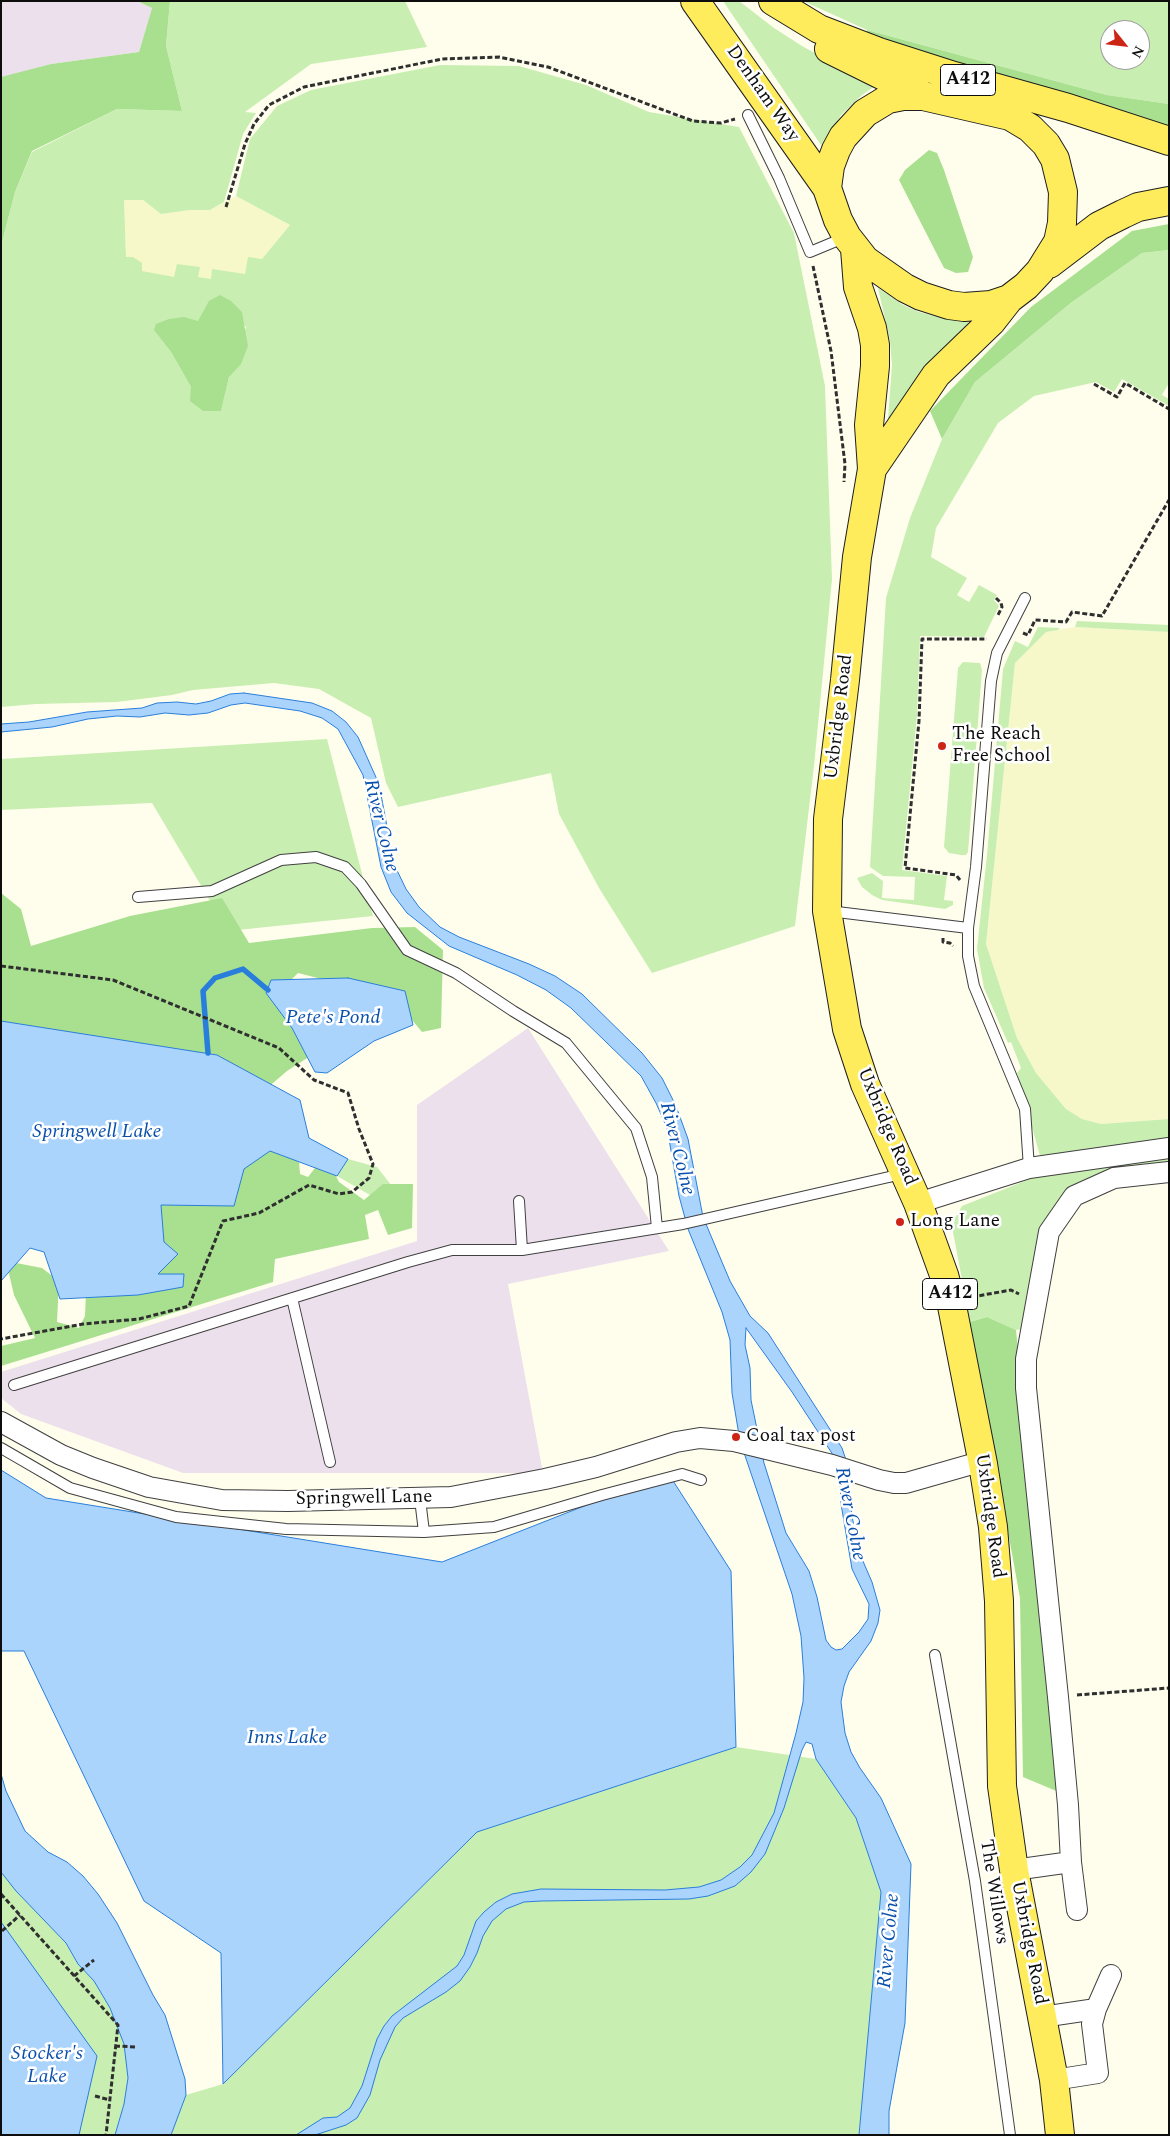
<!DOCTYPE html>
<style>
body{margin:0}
#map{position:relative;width:1170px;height:2136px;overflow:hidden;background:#fffeed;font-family:Spectral,serif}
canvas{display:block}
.frame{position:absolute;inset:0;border:2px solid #0d0d0d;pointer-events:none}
.north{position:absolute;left:1100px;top:20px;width:50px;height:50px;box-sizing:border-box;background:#fff;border:1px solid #9e9e9e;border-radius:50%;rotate:119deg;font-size:14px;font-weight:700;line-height:20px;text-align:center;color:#0d0d0d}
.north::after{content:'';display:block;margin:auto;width:18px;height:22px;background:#cc2516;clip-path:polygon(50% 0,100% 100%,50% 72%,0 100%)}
</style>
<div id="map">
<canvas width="1170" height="2136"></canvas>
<div class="frame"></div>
<div class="north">N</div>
</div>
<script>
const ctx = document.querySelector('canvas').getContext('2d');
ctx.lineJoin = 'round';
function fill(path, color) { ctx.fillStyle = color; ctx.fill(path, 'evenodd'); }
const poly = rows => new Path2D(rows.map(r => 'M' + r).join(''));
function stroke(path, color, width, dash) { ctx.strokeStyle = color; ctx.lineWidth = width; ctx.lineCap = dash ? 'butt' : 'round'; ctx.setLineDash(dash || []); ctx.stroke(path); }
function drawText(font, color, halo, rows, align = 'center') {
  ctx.font = font + ' Spectral,serif'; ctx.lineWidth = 5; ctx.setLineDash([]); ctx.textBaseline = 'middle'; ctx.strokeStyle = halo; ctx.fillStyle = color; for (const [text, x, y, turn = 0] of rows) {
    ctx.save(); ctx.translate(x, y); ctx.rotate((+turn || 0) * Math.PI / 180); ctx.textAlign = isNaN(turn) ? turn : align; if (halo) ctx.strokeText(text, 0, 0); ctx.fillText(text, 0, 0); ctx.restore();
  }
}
const industrial = poly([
 [1,1,137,1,152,8,139,52,51,64,1,78],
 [528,1028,669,1251,508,1284,543,1473,183,1473,21,1414,1,1398,1,1372,417,1241,417,1105]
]);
const farmland = poly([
 [236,196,290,225,262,259,198,321,126,258,124,200,143,200,161,214,190,210,210,210],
 [1075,627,1169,632,1169,1119,1101,1124,1082,1119,1066,1109,1036,1073,1017,1038,986,944,1015,663,1046,632]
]);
const green = poly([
 [170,1,405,1,427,47,311,64,245,112,256,113,243,134,224,202,210,210,190,210,161,214,143,200,124,200,126,257,133,257,142,263,142,271,174,277,177,264,200,267,198,277,211,279,212,269,245,274,248,257,262,259,290,225,236,196,250,139,277,106,311,90,440,65,519,66,586,85,649,112,739,127,794,233,825,386,832,579,814,766,795,926,652,973,599,888,559,814,551,773,398,807,386,783,371,718,319,689,274,683,193,690,172,695,117,702,36,704,1,707,1,246,15,192,32,152,117,109,182,111,166,46],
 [243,324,246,327,229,377,221,410,191,387,171,352,156,332],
 [723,1,739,1,774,28,802,46,875,86,862,95,841,115,823,148],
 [803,1,1169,1,1169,104,1107,95,867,30],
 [1110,30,1140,30,1140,60,1110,60],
 [1169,250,1169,383,1162,395,1169,399,1169,406,1122,379,1114,392,1096,382,1034,396,998,423,936,528,931,557,967,578,957,595,969,602,979,585,997,595,994,600,999,606,984,637,920,636,917,715,902,870,947,876,944,900,953,901,953,905,945,909,882,900,872,895,862,887,857,878,872,873,883,881,882,898,914,900,915,877,883,876,870,867,886,598,910,518,942,439,975,382,1072,302,1142,253],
 [878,288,903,305,919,312,934,316,967,321,971,324,949,342,923,369,889,421,888,419,892,365,890,341],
 [1077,621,1169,625,1169,632,1075,627],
 [1038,627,1060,628,1058,630,1046,632,1015,663,986,944,1017,1038,1036,1073,1066,1109,1082,1119,1101,1124,1169,1119,1169,1142,1047,1160,1040,1156,1017,1073,1021,1068,1011,1042,1008,1043,984,988,977,949,987,855,1003,669,1015,641,1028,647],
 [963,662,980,663,982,670,968,852,966,855,961,855,949,853,944,847,958,668],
 [327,739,373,916,228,931,152,803,1,810,1,759],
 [1169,1153,1169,1164,1095,1175,1081,1183,1065,1195,1023,1329,1016,1330,987,1317,970,1322,953,1232,955,1218,962,1206,1035,1177],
 [348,1159,377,1167,392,1186,377,1199,337,1176],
 [736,1747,816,1759,856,1818,881,1892,859,2135,171,2135,186,2095,223,2084,477,1832],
 [1,1843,49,1924,66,1943,78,1964,94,1981,110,2008,124,2044,128,2078,124,2104,115,2135,1,2135]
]);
const forest = poly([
 [137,1,170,1,166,46,182,111,117,109,32,151,15,192,1,246,1,77,51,64,139,52,152,8],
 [867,30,1107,95,1169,104,1169,129,867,39],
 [929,150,937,153,944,170,973,257,968,272,956,273,944,268,899,180,905,170],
 [1169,224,1169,250,1142,253,1072,302,975,382,942,439,930,411,1031,307,1132,231],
 [220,295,231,301,242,312,248,346,241,364,229,377,221,411,203,411,190,401,191,387,171,352,154,330,156,324,169,319,184,317,198,321,209,301],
 [1,893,21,909,31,946,130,916,222,898,249,943,372,928,415,927,443,950,441,1028,422,1032,393,997,298,973,276,995,315,1053,287,1071,266,1089,1,1050],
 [262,1146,298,1149,300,1174,308,1177,315,1168,330,1165,339,1182,364,1200,383,1184,413,1184,412,1228,388,1235,378,1210,365,1215,369,1239,275,1259,273,1282,1,1366,1,1346,35,1338,14,1295,6,1261,42,1268,59,1281,57,1322,79,1328,85,1316,86,1292,156,1201],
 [987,1317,1016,1330,1061,1793,1023,1777,1020,1598,970,1322]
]);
const water = poly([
 [244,693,312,703,332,711,346,722,358,737,379,784,394,864,406,889,419,907,440,927,459,937,529,964,555,976,582,994,642,1053,662,1078,676,1106,688,1139,703,1217,730,1281,750,1316,768,1333,842,1448,846,1460,852,1516,859,1552,872,1582,880,1610,878,1623,871,1641,849,1672,844,1686,841,1702,845,1733,851,1752,860,1768,881,1798,911,1864,905,2023,889,2111,889,2135,859,2135,881,1892,856,1818,816,1759,812,1744,806,1742,802,1750,784,1808,765,1854,751,1872,735,1886,708,1896,689,1899,541,1901,524,1902,506,1909,492,1921,483,1936,477,1953,470,1967,460,1981,446,1992,403,2018,395,2027,380,2060,370,2095,357,2118,346,2125,315,2135,296,2135,323,2118,337,2117,350,2108,362,2086,377,2039,384,2026,392,2016,457,1966,464,1955,476,1921,484,1912,496,1902,512,1894,541,1889,665,1890,699,1887,721,1880,740,1867,752,1855,774,1813,796,1733,803,1702,804,1678,801,1636,792,1594,740,1441,732,1393,730,1340,722,1312,688,1229,679,1196,667,1128,656,1103,641,1076,571,1008,546,990,517,975,449,946,407,913,391,892,381,867,363,775,338,729,322,718,300,711,245,703,231,705,208,713,189,715,165,713,140,717,117,716,88,719,52,727,1,732,1,724,29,722,87,712,142,708,157,703,177,702,196,704,211,701,230,694,244,693],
 [746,1328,792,1392,835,1458,840,1481,841,1504,852,1569,869,1604,868,1619,859,1632,842,1649,836,1650,831,1647,826,1640,817,1597,809,1571,786,1533,764,1463,751,1400,750,1368,745,1345,746,1328],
 [348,978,405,991,413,1025,374,1041,327,1073,315,1072,292,1028,266,993,271,980,348,978],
 [1,1021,217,1055,300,1100,309,1138,348,1159,337,1176,270,1151,244,1169,234,1206,161,1205,164,1242,178,1254,158,1274,184,1274,183,1287,138,1295,60,1299,44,1252,30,1248,1,1281,1,1021],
 [1,1470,46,1498,442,1562,668,1473,731,1571,736,1747,477,1832,223,2084,221,1953,144,1901,24,1651,1,1651,1,1470],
 [1,1774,6,1791,25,1831,48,1852,67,1862,83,1876,98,1894,117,1923,153,1995,165,2015,185,2079,186,2095,171,2135,115,2135,124,2104,128,2078,124,2044,110,2008,94,1981,78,1964,66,1943,16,1891,1,1872,1,1774],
 [1,1922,97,2056,79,2135,1,2135,1,1922]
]);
const stream = poly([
 [208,1053,203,991,215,978,243,969,268,990]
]);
const path = poly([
 [226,207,245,144,254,124,269,105,304,87,442,59,499,57,548,67,693,121,721,123,735,119],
 [813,266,831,351,845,464,844,482],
 [1094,384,1117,397,1125,383,1169,409],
 [996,598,1001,603,1002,607,998,615],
 [1023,633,1028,635,1035,620,1066,622,1072,612,1102,616,1169,500],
 [960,880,956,875,905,868,919,721,922,639,987,639],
 [943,938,943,942,950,943,953,946],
 [1,966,113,980,279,1048,314,1080,348,1093,359,1129,373,1164,369,1178,352,1192,339,1194,309,1185,259,1213,223,1221,189,1306,139,1319,83,1324,1,1339],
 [972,1297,1011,1290,1019,1294],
 [1077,1695,1169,1688],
 [1,1894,118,2025,106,2135],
 [2,1931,20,1915],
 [74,1976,94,1960],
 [115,2046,137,2047],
 [95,2096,110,2100]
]);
const lane = poly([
 [748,115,779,178,810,252,846,237],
 [138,897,212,891,281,860,316,857,345,867,361,884,407,950,456,973,513,1011,566,1043,636,1128,652,1177,657,1228],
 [829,911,968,928,976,867,991,681,997,653,1025,598],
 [968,928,968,956,974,986,1025,1109,1029,1168],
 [519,1201,522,1250],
 [292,1298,330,1462],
 [14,1385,408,1262,452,1250,522,1250,683,1224,889,1177,904,1172],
 [1,1448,70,1488,176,1517,286,1529,424,1532,494,1527,602,1495,682,1474,701,1480],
 [420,1499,424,1532],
 [935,1655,975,1881,1010,2135]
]);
const street = poly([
 [918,1203,1029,1168,1169,1148],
 [1,1422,61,1455,93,1468,149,1487,222,1500,288,1501,451,1497,545,1479,596,1467,676,1442,700,1438,734,1441,832,1465,879,1480,894,1483,906,1483,969,1465,983,1464],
 [1071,1862,1077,1910],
 [1014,1870,1071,1862,1068,1805,1058,1697,1026,1388,1026,1359,1049,1232,1074,1196,1114,1178,1169,1172],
 [1096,2009,1111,1975],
 [1042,2017,1096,2009,1092,2024,1098,2073,1054,2080]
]);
const primary = poly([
 [695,1,827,188],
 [773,1,819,29,879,52,954,76,1068,108,1169,141],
 [829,49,922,95],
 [903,96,923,96,1010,116,1030,128,1046,144,1055,159,1063,192,1062,223,1058,242,1040,271,1026,286,1009,299,991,305,964,307,949,305,921,296,905,288,865,260,847,237,838,220,827,188,830,166,836,150,843,137,865,113,888,99,903,96],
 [855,249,858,287,872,328,875,345,875,366,869,425,872,469,857,557,845,680,828,819,827,911,847,1029,865,1084,918,1203,944,1275,951,1301,983,1464,993,1527,999,1601,1002,1786,1014,1870,1054,2080,1060,2135],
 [1049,264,1099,226,1123,214,1138,207,1169,201],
 [872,469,936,375,991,322,1009,299]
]);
const markers = [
 [942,746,5,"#cc2516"],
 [900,1222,5,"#cc2516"],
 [736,1437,5,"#cc2516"]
];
const shields = [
 [968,80,55],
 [950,1294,55]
];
const shieldNames = [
 ["A412",968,80],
 ["A412",950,1294]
];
const streetNames = [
 ["Denham Way",762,94,55],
 ["Uxbridge Road",840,717,-83],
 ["Uxbridge Road",886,1127,67],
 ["Springwell Lane",364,1499,-1],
 ["Uxbridge Road",989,1516,82],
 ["The Willows",993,1892,81],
 ["Uxbridge Road",1028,1943,79]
];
const poiNames = [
 ["The Reach",952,735],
 ["Free School",952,757],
 ["Long Lane",910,1222],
 ["Coal tax post",746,1437]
];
const waterNames = [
 ["River Colne",380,826,76],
 ["Pete's Pond",333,1019],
 ["Springwell Lake",97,1133],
 ["River Colne",676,1149,76],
 ["River Colne",849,1514,79],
 ["Inns Lake",287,1739],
 ["River Colne",890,1941,-85],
 ["Stocker's",47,2055],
 ["Lake",47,2078]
];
fill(industrial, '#ede0ed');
fill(farmland, '#f6f8c9');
fill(green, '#c9eeb2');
fill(forest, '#a9e090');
fill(water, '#abd4fd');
stroke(water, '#2a7edb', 1);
stroke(stream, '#2a7edb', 5.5);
stroke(lane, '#404040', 12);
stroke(street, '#404040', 22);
stroke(primary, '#1e1e1e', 30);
stroke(path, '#2f2f2f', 3, [5, 2.5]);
stroke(lane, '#fff', 10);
stroke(street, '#fff', 20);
stroke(primary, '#ffec5d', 28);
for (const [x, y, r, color] of markers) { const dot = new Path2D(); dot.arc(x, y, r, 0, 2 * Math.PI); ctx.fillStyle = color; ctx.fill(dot); stroke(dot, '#fff', 2); }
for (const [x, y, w] of shields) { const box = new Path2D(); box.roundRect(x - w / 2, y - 15.5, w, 31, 4); ctx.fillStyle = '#fff'; ctx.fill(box); stroke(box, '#0d0d0d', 1); }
drawText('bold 18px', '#0d0d0d', null, shieldNames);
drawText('19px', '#0d0d0d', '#fff', streetNames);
drawText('19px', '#0d0d0d', '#fff', poiNames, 'left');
drawText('italic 20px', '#0950ac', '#fff', waterNames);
</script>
